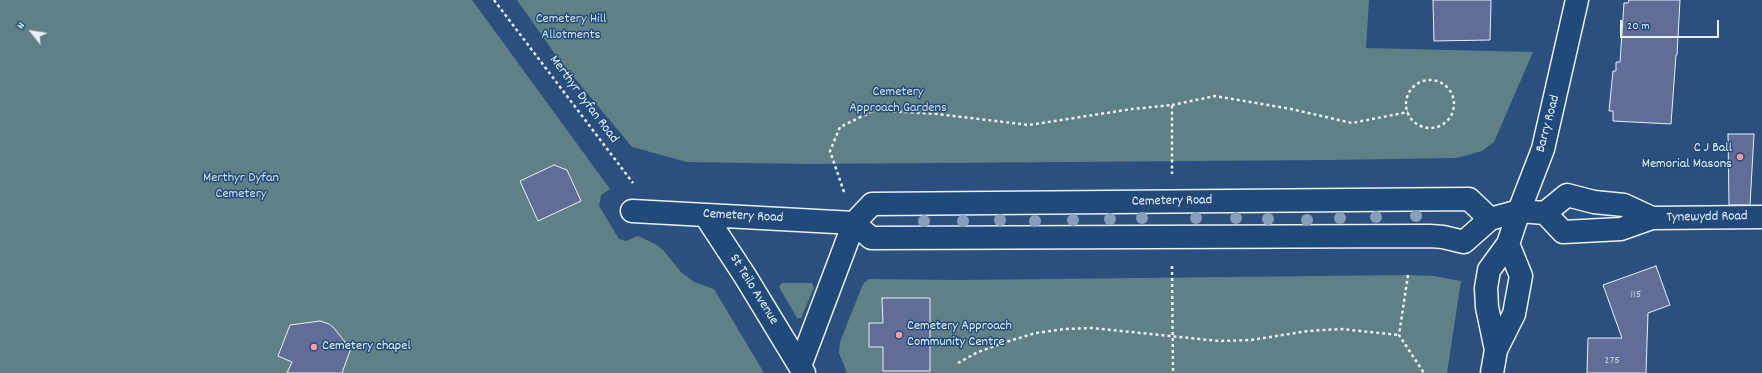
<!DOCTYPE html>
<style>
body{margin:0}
#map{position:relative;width:1762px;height:373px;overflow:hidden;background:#2b507f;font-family:Dekko,sans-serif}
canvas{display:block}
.north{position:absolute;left:12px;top:12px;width:40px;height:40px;-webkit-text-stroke:3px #1f4a7a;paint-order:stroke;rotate:300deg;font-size:11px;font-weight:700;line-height:16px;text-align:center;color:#e8f1f8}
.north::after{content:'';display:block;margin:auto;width:14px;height:18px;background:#e8f1f8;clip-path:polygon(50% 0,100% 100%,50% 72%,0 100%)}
.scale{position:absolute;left:1620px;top:20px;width:99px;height:18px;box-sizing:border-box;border:2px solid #e8f1f8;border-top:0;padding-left:5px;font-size:12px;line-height:14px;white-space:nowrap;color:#e8f1f8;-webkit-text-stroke:3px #1f4a7a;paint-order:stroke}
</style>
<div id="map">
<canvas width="1762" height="373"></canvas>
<div class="north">N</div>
<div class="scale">20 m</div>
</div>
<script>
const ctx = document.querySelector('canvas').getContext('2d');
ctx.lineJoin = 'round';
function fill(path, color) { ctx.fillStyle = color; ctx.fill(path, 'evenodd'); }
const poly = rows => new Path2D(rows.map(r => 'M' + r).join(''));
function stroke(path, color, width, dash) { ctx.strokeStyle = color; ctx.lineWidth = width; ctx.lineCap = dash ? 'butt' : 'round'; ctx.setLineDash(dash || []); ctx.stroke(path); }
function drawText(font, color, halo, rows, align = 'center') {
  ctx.font = font + ' Dekko,sans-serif'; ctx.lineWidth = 3; ctx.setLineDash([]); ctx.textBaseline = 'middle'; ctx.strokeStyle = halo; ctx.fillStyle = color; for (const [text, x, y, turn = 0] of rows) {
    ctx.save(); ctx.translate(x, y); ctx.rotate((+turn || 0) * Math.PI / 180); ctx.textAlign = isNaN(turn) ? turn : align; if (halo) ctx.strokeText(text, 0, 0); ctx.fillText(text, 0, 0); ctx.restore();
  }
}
const green = poly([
 [0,0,472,0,610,189,601,195,599,206,619,239,626,241,638,236,655,244,663,250,681,272,694,282,714,289,764,373,0,373],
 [517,0,1369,0,1366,48,1533,52,1494,142,1482,151,1457,158,1329,160,806,164,687,162,632,147,557,57],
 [1408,275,1434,276,1461,281,1447,373,847,373,839,353,840,342,863,284,869,279,958,280],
 [782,283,812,283,814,288,801,318,797,318,779,287]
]);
const building = poly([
 [1433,0,1491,0,1490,40,1434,41,1433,0],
 [1629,0,1680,0,1677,55,1676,55,1671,124,1613,121,1613,111,1609,111,1613,71,1616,71,1616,62,1620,62,1624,3,1628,3,1629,0],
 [1728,134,1754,134,1750,205,1729,205,1728,134],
 [554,165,567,170,581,201,538,221,520,181,554,165],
 [1656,266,1670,305,1648,313,1646,373,1587,373,1588,338,1622,338,1603,285,1656,266],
 [882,298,930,298,930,371,883,371,883,347,869,347,869,323,883,323,882,298],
 [320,321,329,324,334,328,345,342,343,345,351,348,342,373,287,373,292,362,278,356,290,325,320,321]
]);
const path = poly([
 [494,0,633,183],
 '1406 104a24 24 0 1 1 48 0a24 24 0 1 1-48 0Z',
 [1172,105,1215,96,1291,109,1352,123,1408,112],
 [844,192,830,151,840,127,875,110,937,114,1029,125,1132,109,1172,105,1172,174],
 [1172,266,1173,373],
 [1408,275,1399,335,1424,373],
 [958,363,978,352,1009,341,1036,333,1065,329,1092,328,1219,341,1251,340,1308,331,1341,329,1399,335]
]);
const street = poly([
 [632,211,854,223,871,238,1430,236,1443,237,1464,242,1490,219,1519,211],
 [705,215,745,276,804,373],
 [800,366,854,223,872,204,1469,199,1490,219]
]);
const secondary = poly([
 [1519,211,1545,213,1563,232,1621,229,1652,218,1762,217],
 [1545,213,1567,195,1594,202,1624,205,1652,218],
 [1496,350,1487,307,1486,288,1489,270,1508,244,1519,211,1543,149,1577,0],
 [1492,373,1496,350,1514,314,1521,276,1508,244]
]);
const trees = [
 [1416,216],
 [1376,217],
 [1142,218],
 [1196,218],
 [1236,218],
 [1340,218],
 [1110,219],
 [1268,219],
 [1000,220],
 [1073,220],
 [1307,220],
 [924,221],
 [963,221],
 [1035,221]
];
const markers = [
 [1740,157,4,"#ff9aa2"],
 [899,335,4,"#ff9aa2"],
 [314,347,4,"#ff9aa2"]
];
const numberNames = [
 ["115",1636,295],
 ["275",1612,361]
];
const parkNames = [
 ["Cemetery Hill",571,20],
 ["Allotments",571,36],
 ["Cemetery",898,93],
 ["Approach Gardens",898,109],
 ["Merthyr Dyfan",241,179],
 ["Cemetery",241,195]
];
const streetNames = [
 ["Merthyr Dyfan Road",583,100,53],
 ["Barry Road",1549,124,-75],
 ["Cemetery Road",1172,202,-1],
 ["Cemetery Road",743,217,3],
 ["Tynewydd Road",1707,218,-1],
 ["St Teilo Avenue",753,290,58]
];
const poiNames = [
 ["C J Ball",1732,149,"right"],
 ["Memorial Masons",1732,165,"right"],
 ["Cemetery Approach",907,327],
 ["Community Centre",907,343],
 ["Cemetery chapel",322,347]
];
fill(green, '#5f8185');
fill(building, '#606d97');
stroke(building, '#e8f1f8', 1);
stroke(street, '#e8f1f8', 25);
stroke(secondary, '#e8f1f8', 25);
stroke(path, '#e8f1f8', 2.5, [3, 3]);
stroke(street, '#1f4a7a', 22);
stroke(secondary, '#1f4a7a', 22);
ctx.fillStyle = '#879fb8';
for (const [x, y] of trees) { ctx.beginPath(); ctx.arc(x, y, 6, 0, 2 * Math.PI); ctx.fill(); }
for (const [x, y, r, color] of markers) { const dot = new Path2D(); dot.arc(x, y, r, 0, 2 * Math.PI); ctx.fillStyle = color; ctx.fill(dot); stroke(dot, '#1f4a7a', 1.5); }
drawText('12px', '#c6d0e0', null, numberNames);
drawText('14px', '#d3e0e7', '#1f4a7a', parkNames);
drawText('14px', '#e8f1f8', '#1f4a7a', streetNames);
drawText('14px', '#e8f1f8', '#1f4a7a', poiNames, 'left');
</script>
